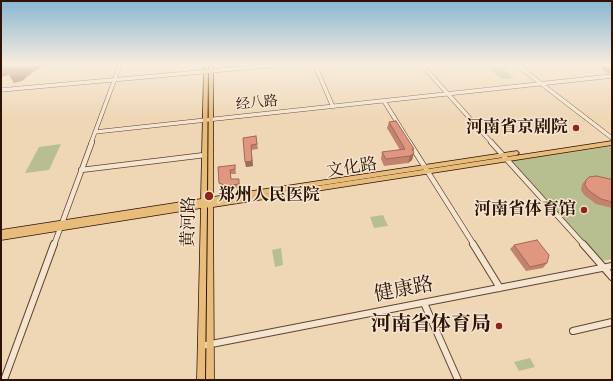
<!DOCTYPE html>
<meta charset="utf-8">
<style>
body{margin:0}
#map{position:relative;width:613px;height:381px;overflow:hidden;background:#efd7b6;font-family:"IM FELL DW Pica",serif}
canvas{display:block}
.frame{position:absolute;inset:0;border:2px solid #2d1405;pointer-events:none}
</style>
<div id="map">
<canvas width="613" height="381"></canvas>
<div class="frame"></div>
</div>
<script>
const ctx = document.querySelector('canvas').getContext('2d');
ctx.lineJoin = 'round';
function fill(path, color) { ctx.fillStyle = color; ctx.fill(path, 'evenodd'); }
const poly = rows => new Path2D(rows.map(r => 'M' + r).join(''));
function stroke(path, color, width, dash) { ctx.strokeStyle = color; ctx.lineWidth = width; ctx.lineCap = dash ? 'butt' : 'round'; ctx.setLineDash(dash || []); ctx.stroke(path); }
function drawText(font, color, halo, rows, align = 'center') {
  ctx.font = font + ' "IM FELL DW Pica","Noto Serif SC",serif'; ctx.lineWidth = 3; ctx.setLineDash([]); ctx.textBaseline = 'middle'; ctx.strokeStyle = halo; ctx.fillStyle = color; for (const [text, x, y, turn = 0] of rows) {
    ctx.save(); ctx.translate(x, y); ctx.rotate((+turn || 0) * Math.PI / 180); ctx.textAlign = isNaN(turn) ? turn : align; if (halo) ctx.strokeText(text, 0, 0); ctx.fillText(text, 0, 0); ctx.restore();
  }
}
const green = poly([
 [500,66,514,78,502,79,488,68],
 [61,144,49,170,25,173,39,147],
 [612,146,612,259,602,261,511,161],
 [383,215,388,226,374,228,370,217],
 [281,248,283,265,275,267,272,250],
 [530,358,535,367,519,371,514,362]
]);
const minorFar2 = poly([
 [315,65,333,107],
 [422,65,492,143],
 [517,65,612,138],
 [610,65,612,66],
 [1,90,277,65],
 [384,101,410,143],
 [95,132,612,76],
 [91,143,120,65]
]);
const minorFar1 = poly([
 [409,142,474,245],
 [491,142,584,245],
 [81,170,205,155],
 [54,245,92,142]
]);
const minor = poly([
 [473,244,500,288],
 [583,244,612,277],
 [424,303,458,380],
 [573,331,612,322],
 [201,346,612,266],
 [4,380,54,244]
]);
const major = poly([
 [204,65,208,65,207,198,208,198,209,65,213,65,213,197,517,151,519,153,517,155,213,202,612,141,612,145,213,207,214,380,206,380,208,207,207,208,205,380,197,380,201,208,1,240,1,230,201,199,204,65]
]);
const wall = poly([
 [603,66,612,66,612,73,607,73,601,69],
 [389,122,414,149,412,160,408,163,384,166,381,159,382,152,400,150,387,128],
 [256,136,258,149,251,150,253,166,246,167,243,138],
 [235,165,236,174,231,174,231,179,240,184,240,188,228,190,220,188,219,183,218,167],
 [586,180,612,181,612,208,596,204,584,195,581,190,582,184],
 [514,245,547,263,543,268,526,271,510,249]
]);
const shadedWall = poly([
 [1,65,53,65,42,67,33,72,22,81,14,83,9,75,1,77],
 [251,145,253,166,246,167,245,162],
 [414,153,412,160,408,163,410,156]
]);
const building = poly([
 [610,65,612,66,612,70,609,70,603,66,610,65],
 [396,121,414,149,412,149,414,153,410,156,386,159,382,152,405,149,389,122,396,121],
 [256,136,257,144,251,145,252,161,245,162,243,138,256,136],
 [235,165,235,169,230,170,231,179,239,179,239,184,227,186,219,183,218,167,235,165],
 [596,176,610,179,612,181,612,202,601,199,588,190,585,185,586,180,589,177,596,176],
 [537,240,549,255,547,263,530,267,514,245,537,240]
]);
const markers = [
 [576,128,4,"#8f2418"],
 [209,196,5,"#8f2418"],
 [584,210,4,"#8f2418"],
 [499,326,4,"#8f2418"]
];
const farStreetnames = [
 ["经八路",257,104,-6]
];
const poiNames = [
 ["河南省京剧院",568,128],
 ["郑州人民医院",218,196,"left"],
 ["河南省体育馆",576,210]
];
const streetNames = [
 ["文化路",352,169,-9],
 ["黄河路",190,222,-89]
];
const nearStreetnames = [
 ["健康路",404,291,-11]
];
const nearPoinames = [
 ["河南省体育局",491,326]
];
fill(green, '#b7bf90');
stroke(minorFar2, '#5e4531', 4.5);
stroke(minorFar1, '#5e4531', 6);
stroke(minor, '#5e4531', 8);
stroke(major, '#2d1405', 1.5);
stroke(minorFar2, '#f5e5d0', 3.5);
stroke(minorFar1, '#f5e5d0', 4.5);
stroke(minor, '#f5e5d0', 6);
fill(major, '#e8bc7b');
fill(wall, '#c2826d');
fill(shadedWall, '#9e6a59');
fill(building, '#e1977f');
stroke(building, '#9e6a59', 1);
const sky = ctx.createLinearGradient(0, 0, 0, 118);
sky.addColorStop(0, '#89b6d3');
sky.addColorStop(0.55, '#f8edde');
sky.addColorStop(1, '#f8edde00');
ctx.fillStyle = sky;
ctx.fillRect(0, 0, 613, 118);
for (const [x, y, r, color] of markers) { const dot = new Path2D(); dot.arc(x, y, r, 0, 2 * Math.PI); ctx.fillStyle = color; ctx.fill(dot); stroke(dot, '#f5e5d0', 1.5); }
drawText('14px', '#2d1405', '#f5e5d0', farStreetnames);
drawText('bold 17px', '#2d1405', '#f5e5d0', poiNames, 'right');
drawText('17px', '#2d1405', '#f5e5d0', streetNames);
drawText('20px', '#2d1405', '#f5e5d0', nearStreetnames);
drawText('bold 20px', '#2d1405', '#f5e5d0', nearPoinames, 'right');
</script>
